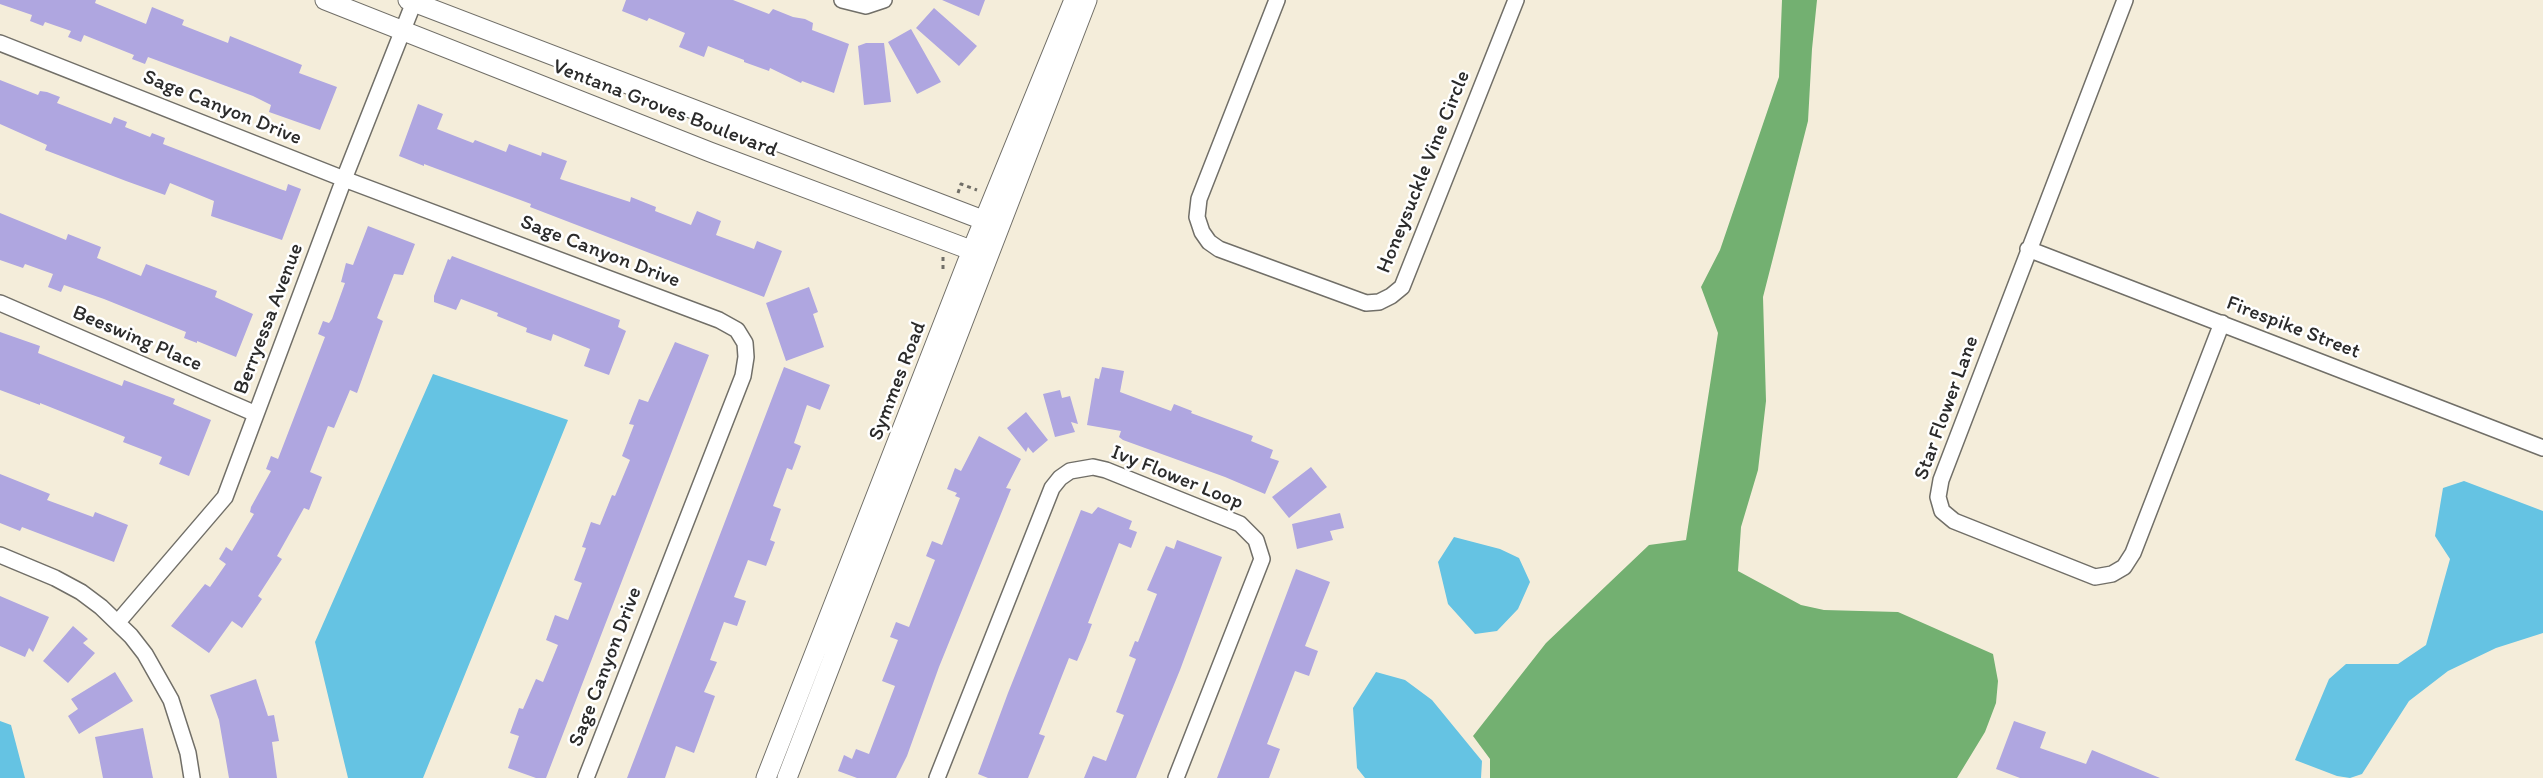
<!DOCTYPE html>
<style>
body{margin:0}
canvas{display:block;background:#f4edda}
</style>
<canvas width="2543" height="778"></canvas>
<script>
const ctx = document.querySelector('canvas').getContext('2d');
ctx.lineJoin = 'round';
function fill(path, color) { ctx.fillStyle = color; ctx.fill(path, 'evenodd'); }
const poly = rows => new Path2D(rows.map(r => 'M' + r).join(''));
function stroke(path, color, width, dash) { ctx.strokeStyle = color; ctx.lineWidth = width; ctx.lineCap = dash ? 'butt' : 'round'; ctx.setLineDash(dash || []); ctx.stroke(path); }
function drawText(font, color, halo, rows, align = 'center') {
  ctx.font = font + ' Itim,sans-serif'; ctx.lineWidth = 5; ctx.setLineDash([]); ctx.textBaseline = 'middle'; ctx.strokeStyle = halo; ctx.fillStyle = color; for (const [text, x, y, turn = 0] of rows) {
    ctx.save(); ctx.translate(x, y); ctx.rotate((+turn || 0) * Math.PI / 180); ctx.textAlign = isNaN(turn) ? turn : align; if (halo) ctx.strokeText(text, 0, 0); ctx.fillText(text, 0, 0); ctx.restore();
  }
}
const forest = poly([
 [1782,0,1817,0,1812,49,1808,121,1763,297,1766,401,1758,470,1741,527,1738,571,1801,605,1824,610,1898,612,1993,654,1998,681,1996,703,1985,732,1957,778,1490,778,1490,759,1473,736,1546,643,1649,545,1686,540,1718,333,1701,287,1720,250,1779,77]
]);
const water = poly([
 [433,374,568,420,423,778,348,778,315,642],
 [2464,481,2543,511,2543,633,2496,648,2448,671,2409,701,2362,774,2350,778,2337,776,2295,760,2329,679,2346,664,2398,664,2426,645,2450,559,2435,536,2443,488],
 [1454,537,1500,549,1519,558,1530,582,1518,609,1497,631,1475,634,1448,604,1438,562],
 [1376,672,1405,680,1432,700,1482,761,1481,778,1365,778,1357,768,1353,708],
 [0,721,11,725,25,778,0,778]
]);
const building = poly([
 [0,0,96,0,95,3,146,24,152,7,184,20,182,25,228,43,230,36,302,65,299,73,337,87,320,130,269,112,271,105,253,96,148,57,145,64,132,59,134,55,84,35,81,42,68,37,71,31,45,22,43,26,30,21,32,15,0,4],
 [626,0,733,0,769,14,773,9,793,17,805,19,813,23,812,30,849,44,834,93,802,81,801,83,770,68,769,71,744,62,744,60,708,46,704,57,679,47,685,33,649,18,647,21,622,11],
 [942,0,985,0,979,16],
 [934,8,977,46,959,66,916,28],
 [911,29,941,82,917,94,888,42],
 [866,43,884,43,891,102,864,105,858,46],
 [0,80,38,95,40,91,47,92,60,97,57,103,111,124,114,117,127,122,125,127,150,137,152,133,165,138,163,144,280,189,286,191,288,184,301,189,282,240,211,216,214,201,170,183,165,195,126,181,45,150,47,145,0,124],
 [418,104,443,114,437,129,473,143,475,140,506,152,509,144,541,156,542,152,567,161,560,179,630,202,631,197,656,207,655,211,691,225,697,211,721,221,716,235,754,249,757,241,782,251,764,297,530,207,531,204,424,164,424,166,399,156],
 [0,213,66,240,68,234,101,247,97,258,141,276,146,264,217,291,215,297,253,314,236,357,197,341,197,343,184,338,186,332,104,299,64,285,61,292,48,287,53,274,25,264,23,268,0,260],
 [368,226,415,244,403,275,394,274,377,318,383,321,357,393,350,390,334,428,328,426,310,472,322,477,309,510,304,508,277,556,282,559,258,596,262,599,242,628,232,621,209,653,171,626,205,584,210,587,226,564,219,559,226,547,232,551,254,514,250,512,251,507,271,471,266,469,271,456,278,459,325,337,318,334,323,321,329,323,332,319,345,283,341,282,346,263,353,265],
 [452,256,620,320,618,327,626,331,609,375,584,366,590,349,553,334,551,341,526,332,527,328,497,316,498,313,461,299,456,310,434,302,434,296,448,259,450,260],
 [809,287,818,312,813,314,824,347,786,361,766,303],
 [0,332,40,346,38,353,122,386,124,380,175,399,173,404,211,420,189,476,159,464,162,457,123,442,125,437,40,403,40,405,0,390],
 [675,342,709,355,546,778,536,778,508,768,519,736,510,733,519,708,523,709,536,679,543,682,558,645,546,640,555,615,568,620,582,583,574,580,586,548,582,547,591,522,600,525,612,495,615,496,630,460,622,456,634,425,629,424,639,399,648,402],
 [784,367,830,385,820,410,807,405,794,443,801,446,792,470,787,468,773,506,781,509,770,540,775,542,766,566,748,560,734,597,746,601,737,626,724,622,710,660,717,662,704,692,715,696,694,753,676,746,665,778,627,778],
 [1102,367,1124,371,1120,392,1171,411,1174,404,1192,411,1191,413,1253,436,1251,441,1273,450,1270,458,1279,461,1265,494,1225,477,1123,440,1119,437,1121,431,1087,425,1095,378,1099,379],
 [1060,390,1062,398,1070,396,1078,424,1071,422,1075,432,1055,437,1043,394],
 [1026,412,1048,440,1033,453,1028,447,1026,452,1007,428],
 [979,436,1021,459,1006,488,1011,489,939,667,907,756,896,778,857,778,838,771,844,755,852,759,856,749,869,754,895,686,882,681,898,640,890,637,896,622,909,627,935,560,926,556,932,541,942,545,960,498,955,496,957,493,947,489,955,468,961,471],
 [1311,467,1327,487,1289,518,1272,497],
 [0,474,50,494,47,500,93,517,95,512,128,525,114,562,22,527,20,531,0,523],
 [1098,507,1132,521,1129,529,1137,532,1131,548,1119,543,1088,623,1092,624,1086,640,1077,661,1069,658,1039,734,1045,736,1028,778,988,778,978,774,1008,693,1081,510,1092,514],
 [1340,513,1344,528,1330,531,1333,540,1297,549,1292,524],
 [1177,540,1222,557,1180,670,1136,778,1084,778,1093,756,1106,761,1124,715,1116,712,1136,659,1129,656,1135,641,1138,642,1157,594,1147,590,1166,546,1174,549],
 [1296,569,1330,582,1305,646,1318,651,1309,676,1295,671,1267,744,1280,749,1269,778,1217,778],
 [0,596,49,617,33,652,29,648,25,657,0,646],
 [73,626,88,639,83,643,95,653,68,683,43,661],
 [115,672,133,701,79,734,68,716,78,709,71,699],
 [256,679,268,716,274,715,279,741,272,742,277,778,229,778,219,720,210,695],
 [2014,721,2046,732,2040,748,2086,764,2092,750,2160,778,2020,778,1996,769],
 [143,728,153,778,103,778,95,737]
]);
const path = poly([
 [958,193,961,184,977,190],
 [943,257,943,273]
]);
const minor = poly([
 [842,0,866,6,884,0],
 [1277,0,1199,199,1197,217,1202,232,1209,242,1219,249,1366,303,1379,302,1391,296,1402,287,1516,0],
 [2125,0,1941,480,1938,497,1942,511,1954,521,2095,577,2112,574,2124,567,2133,553,2222,323],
 [0,43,344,179,719,320,737,330,745,343,746,357,743,376,586,778],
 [2028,249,2543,448],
 [0,303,256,414],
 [0,555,55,578,81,592,101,607,131,636,145,654,171,700,188,753,192,778],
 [118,622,225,497,344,179,414,2,419,0],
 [937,778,1052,488,1060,478,1070,471,1093,467,1106,470,1240,524,1256,540,1262,559,1176,778]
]);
const tertiary = poly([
 [325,0,710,152,984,255],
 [408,0,996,225],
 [766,778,972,250,1074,0],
 [787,778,1087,0]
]);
const streetNames = [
 ["Sage Canyon Drive",222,108,22],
 ["Ventana Groves Boulevard",665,109,21],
 ["Honeysuckle Vine Circle",1424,172,-68],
 ["Sage Canyon Drive",600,252,21],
 ["Berryessa Avenue",269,319,-69],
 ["Firespike Street",2293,328,21],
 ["Beeswing Place",137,339,23],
 ["Symmes Road",898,381,-69],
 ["Star Flower Lane",1947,408,-70],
 ["Ivy Flower Loop",1177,478,22],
 ["Sage Canyon Drive",606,667,-69]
];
fill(forest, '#73b071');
fill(water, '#65c3e3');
fill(building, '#afa6e0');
stroke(minor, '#716f68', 18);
stroke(tertiary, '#716f68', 21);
stroke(path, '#716f68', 3, [4, 4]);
stroke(minor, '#fff', 15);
stroke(tertiary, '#fff', 19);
drawText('21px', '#2b2b2b', '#fff', streetNames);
</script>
